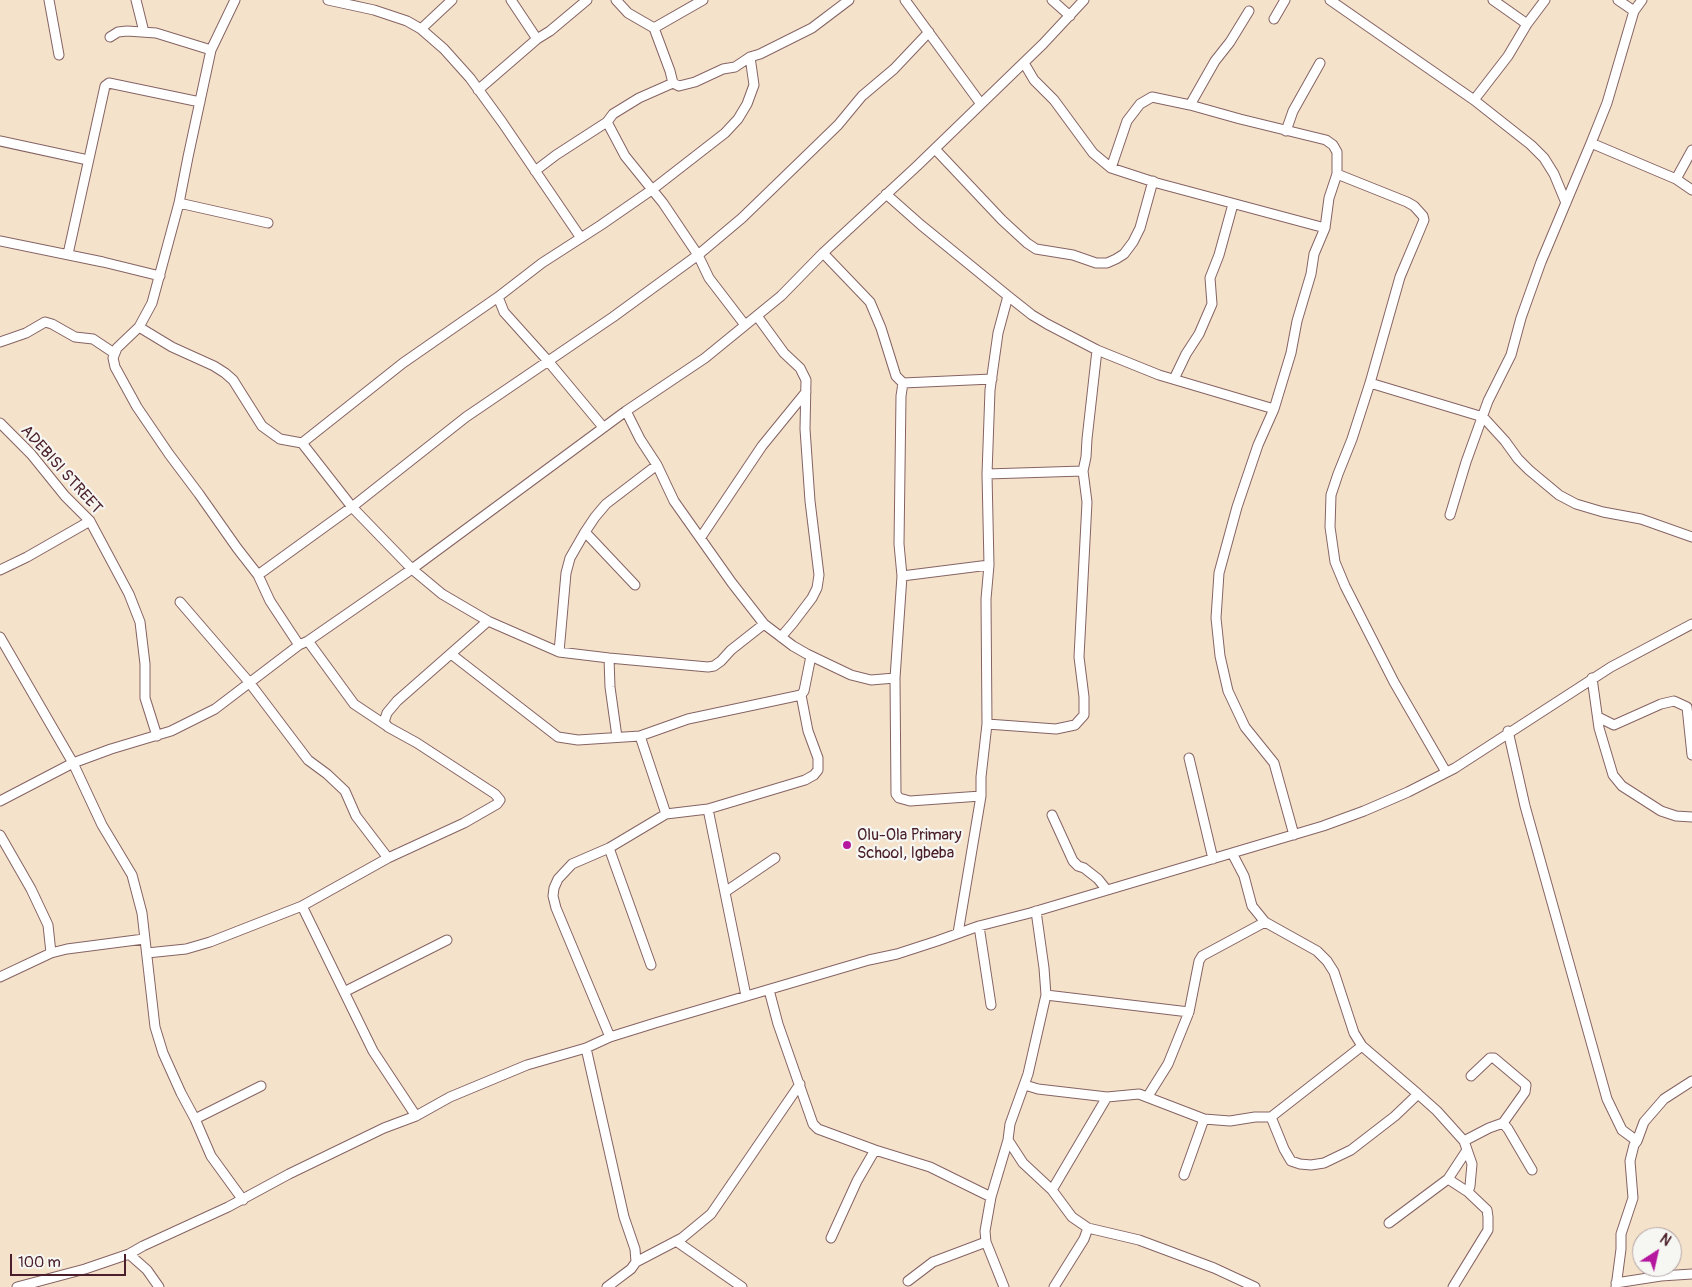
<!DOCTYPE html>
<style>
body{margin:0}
#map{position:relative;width:1692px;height:1287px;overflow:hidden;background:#f5e2cb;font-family:Pangolin,sans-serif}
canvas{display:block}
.north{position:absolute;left:1632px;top:1227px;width:50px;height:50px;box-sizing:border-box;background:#f6f6f2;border:1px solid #b1a0a2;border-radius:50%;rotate:35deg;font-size:14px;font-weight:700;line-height:20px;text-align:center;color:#4a1f2b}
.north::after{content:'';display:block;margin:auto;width:18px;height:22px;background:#b5179e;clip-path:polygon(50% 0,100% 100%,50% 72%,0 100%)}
.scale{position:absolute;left:10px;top:1254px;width:116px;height:22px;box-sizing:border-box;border:2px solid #4a1f2b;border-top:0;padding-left:6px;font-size:15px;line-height:18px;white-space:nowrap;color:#4a1f2b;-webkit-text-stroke:4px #f6f6f2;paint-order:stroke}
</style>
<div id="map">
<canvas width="1692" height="1287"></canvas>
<div class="north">N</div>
<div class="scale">100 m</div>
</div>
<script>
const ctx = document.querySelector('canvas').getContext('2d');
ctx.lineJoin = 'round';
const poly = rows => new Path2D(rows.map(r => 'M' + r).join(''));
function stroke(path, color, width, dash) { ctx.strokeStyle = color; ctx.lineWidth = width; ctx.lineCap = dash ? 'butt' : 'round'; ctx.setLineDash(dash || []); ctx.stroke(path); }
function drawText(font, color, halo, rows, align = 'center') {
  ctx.font = font + ' Pangolin,sans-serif'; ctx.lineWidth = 4.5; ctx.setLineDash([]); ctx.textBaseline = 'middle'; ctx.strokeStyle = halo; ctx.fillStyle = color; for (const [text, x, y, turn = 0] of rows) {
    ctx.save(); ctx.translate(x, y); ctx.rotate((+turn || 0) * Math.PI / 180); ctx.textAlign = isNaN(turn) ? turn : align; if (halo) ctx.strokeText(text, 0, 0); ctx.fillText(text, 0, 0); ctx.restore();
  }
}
const minor = poly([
 [49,0,59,55],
 [136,0,144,32],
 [235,0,211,50,188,157,179,203,152,303,139,327,117,348,113,358,115,367,137,407,169,454,199,494,237,548,258,575,270,601,299,645],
 [328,0,374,10,407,21,421,29,444,49,470,78,502,122,581,238],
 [511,0,537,39],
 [616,0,628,13,654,28,670,71,673,83],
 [905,0,981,104],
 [1052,0,1070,16],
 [1330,0,1474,100,1531,145,1544,158,1554,174,1566,203],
 [1493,0,1527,24],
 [1618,0,1634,11],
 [1274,19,1285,0],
 [654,28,703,0],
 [421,29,452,0],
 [110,37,118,32,127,31,156,33,211,50],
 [1024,63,1034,80,1054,100,1093,153,1111,168,1157,183,1325,228],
 [478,90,537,39,550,31,587,0],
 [1474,100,1508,56,1527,24,1545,0],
 [1190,105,1215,61,1230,42,1249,11],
 [607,122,625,156,663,203,698,255,709,278,745,325],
 [1286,131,1293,111,1320,63],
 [0,141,88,160],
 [1591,143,1676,179,1692,190],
 [935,149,1002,220,1027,243,1036,249,1073,255,1096,263,1107,263,1116,259,1124,254,1133,242,1140,228,1153,181],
 [1111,168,1127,121,1140,104,1152,97,1190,105,1240,119,1326,140,1333,145,1337,152,1337,174,1329,198,1325,228,1314,254,1311,274,1297,321,1291,353,1274,409,1258,445,1237,507,1219,573,1216,618,1220,656,1228,691,1245,727,1274,763,1294,835],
 [535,171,556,155,607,122,613,114,639,98,673,83,679,86,695,82,723,69,735,67,750,57,760,54,812,28,849,0],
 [1337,174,1407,202,1414,206,1423,216,1424,220,1419,232,1400,277,1370,383,1352,439,1338,474,1331,495,1330,527,1335,562,1345,586,1394,682,1446,772],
 [1676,179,1692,150],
 [886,194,921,225,1008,296,1032,315,1047,324,1097,350,1159,375,1274,409],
 [179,203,268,223],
 [0,241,103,262,160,276],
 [823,253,870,302,881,328,896,376,903,383,992,379],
 [68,254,105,86,109,83,200,102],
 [498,297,504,312,548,361,603,427],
 [757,316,784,353,800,368,806,380,805,429,810,501,819,575,817,588,812,598,793,623,781,637],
 [139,327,172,347,214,366,225,373,233,380,262,426,280,439,302,443,352,507,412,569,442,594,488,621,559,652,609,658,708,667,714,666,721,661,731,650,764,624],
 [0,342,26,333,45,322,52,324,75,337,93,339,114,353],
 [1174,379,1186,354,1199,334,1212,304,1210,278,1219,255,1233,204],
 [903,383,901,396,899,544,902,576,895,678,896,794,899,798,910,801,981,796],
 [1370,383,1483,417,1505,441,1518,459,1529,470,1559,495,1576,504,1603,512,1641,519,1692,537],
 [626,411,640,439,657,465,674,501,732,583,764,624,793,646,807,654,851,675,871,680,895,678],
 [0,423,31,454,65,496,90,521,129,594,140,622,145,664,145,698,157,736],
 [302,443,403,363,498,297,542,263,601,225,653,189,725,133,738,119,747,104,754,85,750,57],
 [987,474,1083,471],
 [1450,515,1466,462,1488,401,1511,355,1521,318,1541,262,1591,143,1607,103,1634,11,1642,0],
 [585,532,635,585],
 [701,537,762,446,806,392],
 [0,570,27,557,90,521],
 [258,575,352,507,466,417,613,317,698,255,742,218,838,125,862,96,894,69,929,32],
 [902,576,989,565],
 [180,602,249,682,308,760,327,774,345,791,356,816,388,858],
 [0,637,73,763,102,825,132,875,142,913,155,1027,163,1053,181,1093,195,1119,211,1156,243,1200],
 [308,641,354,704,387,726],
 [559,652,566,573,570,558,585,532,595,517,606,504,657,465],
 [451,654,558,737,578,740,640,736,688,719,801,695,804,691,811,656],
 [609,658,610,687,617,737],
 [1592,678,1599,728,1613,775,1622,786,1661,811,1676,816,1692,817],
 [1598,717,1614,725,1661,704,1674,701,1687,707,1692,755],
 [987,724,1056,729,1075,725,1084,715,1084,697,1079,657,1087,502,1083,471,1086,457,1087,439,1097,350],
 [1508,731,1525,806,1607,1099,1622,1130,1637,1141,1634,1145,1630,1161,1633,1198,1621,1234,1621,1249,1616,1287],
 [640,736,666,814],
 [1189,758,1213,859],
 [0,801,73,763,111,749,171,731,215,709,299,645,308,641,412,569,626,411,705,358,781,296,823,253,917,166,1043,44,1084,0],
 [708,809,746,996],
 [1052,815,1073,861,1078,866,1084,868,1098,879,1106,889],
 [0,835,31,889,48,925,51,953],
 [609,848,651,965],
 [1232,853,1244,876,1252,906,1265,922,1317,951,1327,961,1334,972,1354,1033,1362,1046,1418,1094],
 [725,892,775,858],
 [302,906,373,1051,416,1116],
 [979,926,991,1005],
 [958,933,981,796,981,777,987,724,986,599,989,565,987,474,990,390,998,333,1008,296],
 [147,953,186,949,210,942,302,906,388,858,464,823,497,804,500,800,495,794,417,743,388,727,384,722,387,713,397,701,488,621],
 [0,977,51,953,67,949,144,939],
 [769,990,778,1024,813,1124,818,1129,875,1150,930,1167,991,1197],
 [344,992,447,940],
 [1046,995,1189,1012],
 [610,1037,556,908,553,896,554,888,558,879,572,864,609,848,666,814,708,809,805,780,814,775,818,770,818,758,808,731,801,695],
 [586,1048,624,1217,635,1249,636,1262,631,1269,607,1287],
 [1471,1076,1490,1058,1494,1058,1526,1085,1525,1092,1503,1123],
 [1025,1085,1038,1089,1107,1097,1139,1094,1204,1119,1230,1121,1255,1117,1271,1117,1362,1046],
 [1148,1096,1168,1064,1189,1012,1199,961,1202,956,1265,922],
 [1271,1117,1284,1149,1291,1161,1300,1164,1311,1165,1324,1163,1351,1150,1395,1116,1418,1094,1437,1111,1464,1141,1472,1164,1470,1186,1468,1192,1487,1210,1488,1217,1488,1230,1453,1287],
 [195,1119,261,1086],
 [1008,1140,1023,1163,1052,1190,1072,1217,1088,1228,1139,1240,1214,1268,1255,1287],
 [1464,1141,1489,1128,1503,1123,1508,1129,1532,1170],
 [1637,1141,1644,1122,1664,1099,1692,1081],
 [1184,1175,1204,1119],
 [1448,1179,1467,1150],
 [1052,1190,1107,1097],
 [1389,1223,1448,1179,1468,1192],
 [831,1238,857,1181,875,1150],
 [676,1241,742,1287],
 [129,1254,147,1270,159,1287],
 [636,1262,682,1238,711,1214,800,1084],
 [908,1281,933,1262,986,1242],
 [1616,1283,1661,1276,1692,1274],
 [17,1287,85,1269,129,1254,143,1246,228,1207,289,1174,384,1128,416,1116,450,1097,527,1065,586,1048,610,1037,655,1023,869,960,897,954,937,941,979,926,1030,913,1232,853,1323,826,1364,811,1408,792,1455,768,1611,667,1692,624],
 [1004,1287,986,1242,985,1231,991,1197,1008,1140,1010,1124,1028,1074,1046,995,1044,968,1036,911],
 [1054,1287,1084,1239,1088,1228]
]);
const markers = [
 [847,845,5,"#b5179e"]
];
const streetNames = [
 ["ADEBISI STREET",61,470,48]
];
const poiNames = [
 ["Olu-Ola Primary",857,836],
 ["School, Igbeba",857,854]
];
stroke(minor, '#866363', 11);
stroke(minor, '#fff', 9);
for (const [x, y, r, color] of markers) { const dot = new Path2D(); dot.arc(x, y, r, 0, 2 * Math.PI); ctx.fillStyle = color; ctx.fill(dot); stroke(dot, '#f6f6f2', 2); }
drawText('16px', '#4a1f2b', '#f6f6f2', streetNames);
drawText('16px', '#4a1f2b', '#f6f6f2', poiNames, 'left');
</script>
